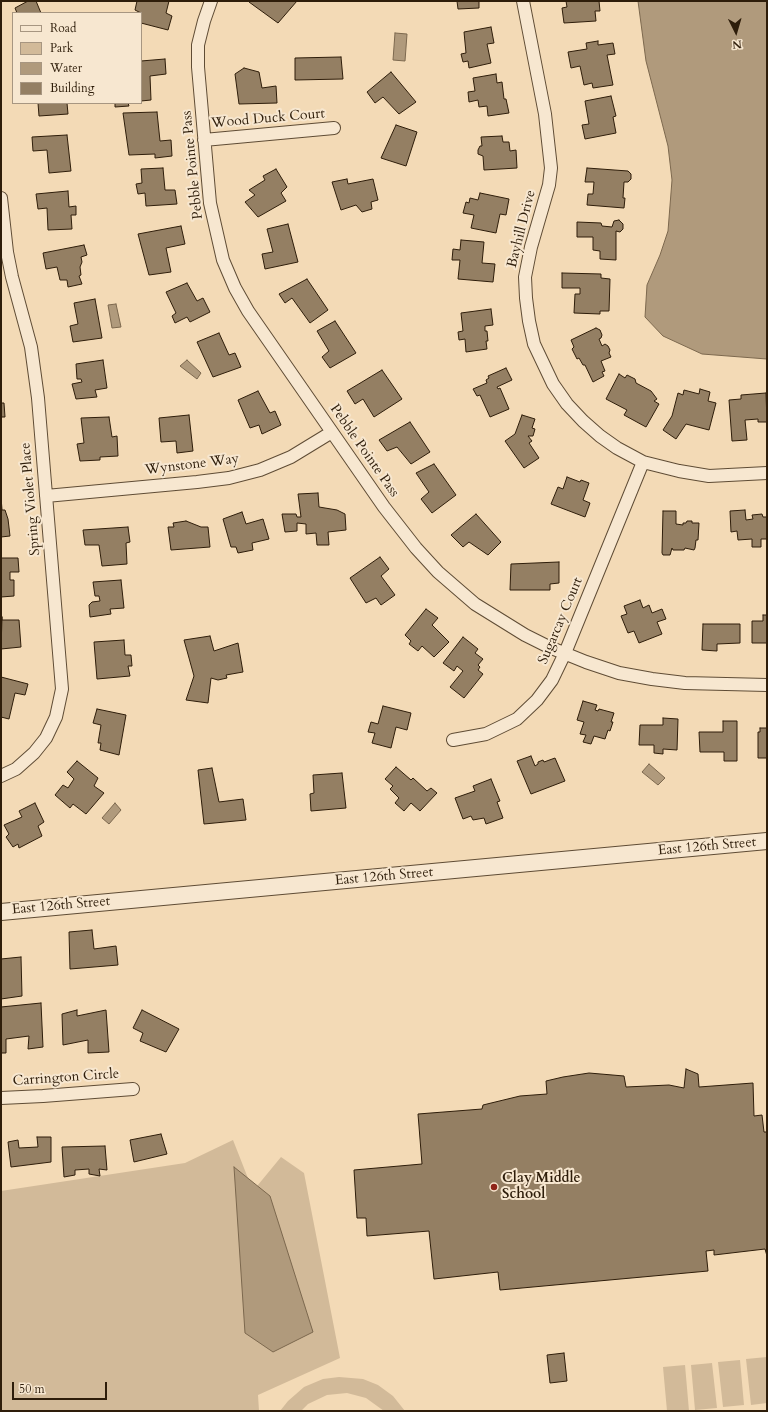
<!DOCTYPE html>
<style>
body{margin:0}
#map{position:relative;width:768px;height:1412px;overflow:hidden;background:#f3dab6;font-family:Cardo,serif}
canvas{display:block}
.frame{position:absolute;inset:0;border:2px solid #2e1d0a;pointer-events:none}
.legend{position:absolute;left:12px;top:12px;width:130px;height:92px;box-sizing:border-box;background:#f7e7d0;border:1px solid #a79681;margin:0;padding:5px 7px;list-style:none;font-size:12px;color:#2e1d0a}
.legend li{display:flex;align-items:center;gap:8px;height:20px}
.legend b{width:20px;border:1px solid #a79681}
.north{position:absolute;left:716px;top:12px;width:40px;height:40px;-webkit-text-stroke:3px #f7e7d0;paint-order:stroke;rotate:175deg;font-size:11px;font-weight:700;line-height:16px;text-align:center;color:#2e1d0a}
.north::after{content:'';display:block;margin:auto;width:14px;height:18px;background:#2e1d0a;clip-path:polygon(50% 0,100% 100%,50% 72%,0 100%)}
.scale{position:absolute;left:12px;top:1382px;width:95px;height:18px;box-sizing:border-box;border:2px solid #2e1d0a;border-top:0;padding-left:5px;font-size:12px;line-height:14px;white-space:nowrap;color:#2e1d0a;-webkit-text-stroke:3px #f7e7d0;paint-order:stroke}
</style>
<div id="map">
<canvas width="768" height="1412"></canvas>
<div class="frame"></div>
<ul class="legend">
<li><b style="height:5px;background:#f7e7d0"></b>Road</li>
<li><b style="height:11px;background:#d2ba99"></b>Park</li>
<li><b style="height:11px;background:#b09a7c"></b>Water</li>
<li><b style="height:11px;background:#947f63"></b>Building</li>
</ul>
<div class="north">N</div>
<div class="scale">50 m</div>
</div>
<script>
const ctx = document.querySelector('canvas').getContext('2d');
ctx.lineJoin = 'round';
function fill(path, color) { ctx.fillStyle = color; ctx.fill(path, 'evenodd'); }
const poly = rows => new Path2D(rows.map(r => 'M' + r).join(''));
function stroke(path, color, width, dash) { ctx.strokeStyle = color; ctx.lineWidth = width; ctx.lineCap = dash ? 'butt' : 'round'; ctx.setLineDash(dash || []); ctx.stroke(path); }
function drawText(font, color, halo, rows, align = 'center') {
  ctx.font = font + ' Cardo,serif'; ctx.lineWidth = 4; ctx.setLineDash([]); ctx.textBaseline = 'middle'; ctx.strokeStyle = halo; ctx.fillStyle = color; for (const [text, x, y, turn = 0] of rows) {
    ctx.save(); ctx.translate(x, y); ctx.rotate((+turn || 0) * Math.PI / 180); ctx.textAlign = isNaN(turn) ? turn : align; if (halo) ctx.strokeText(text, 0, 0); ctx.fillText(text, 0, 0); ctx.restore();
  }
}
const green = poly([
 [233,1140,253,1191,281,1157,304,1173,340,1358,258,1395,259,1411,1,1411,1,1191,185,1163],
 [767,1357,767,1403,751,1405,746,1359],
 [740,1360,744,1405,723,1407,718,1362],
 [712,1363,717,1408,695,1410,691,1365],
 [685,1365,689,1411,667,1411,663,1367],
 [339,1377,363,1379,378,1385,393,1396,405,1411,384,1411,366,1398,347,1393,327,1395,308,1404,301,1411,280,1411,288,1401,304,1387,323,1379]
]);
const water = poly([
 [638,1,767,1,767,359,702,354,663,336,645,317,647,285,660,255,668,231,672,180,668,146,646,61,638,1],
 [395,33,407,34,405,61,393,60,395,33],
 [116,304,121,327,112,328,108,305,116,304],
 [187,360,201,373,197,379,180,366,187,360],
 [649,764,665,778,658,785,642,772,649,764],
 [115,803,121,810,109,824,102,818,115,803],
 [234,1167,270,1196,313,1332,273,1352,245,1333,234,1167]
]);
const building = poly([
 [28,1,36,1,41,13,17,13,15,8,28,1],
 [137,1,169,1,166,13,172,16,168,30,141,23,141,13,135,10,137,1],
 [249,1,297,1,278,23,249,2,249,1],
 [457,1,479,1,479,8,458,9,457,1],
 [566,1,599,1,600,11,595,11,596,21,564,23,562,8,567,7,566,1],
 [491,27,494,43,487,44,491,63,469,68,468,61,463,62,461,54,466,53,464,32,491,27],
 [598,41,598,45,613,43,615,54,607,55,613,85,593,88,592,83,584,85,580,66,571,68,568,52,587,49,586,43,598,41],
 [341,57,343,79,295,80,295,58,341,57],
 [165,59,166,74,150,76,151,100,141,101,141,61,165,59],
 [244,68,259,72,262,88,276,86,277,103,239,104,235,74,244,68],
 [391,72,416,102,399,114,383,97,375,103,367,92,391,72],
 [496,74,497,83,502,82,504,99,506,99,509,113,488,116,487,106,479,107,478,100,469,102,468,92,475,91,473,78,496,74],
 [611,96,616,116,613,117,616,133,585,139,582,125,589,124,585,101,611,96],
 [38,103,67,103,68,114,39,116,38,103],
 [115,103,128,103,129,106,115,107,115,103],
 [157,112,160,141,171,140,172,156,155,158,155,154,129,155,123,113,157,112],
 [396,125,417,132,406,166,381,158,396,125],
 [67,135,71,171,49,173,47,150,33,151,32,137,67,135],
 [502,136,503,142,509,142,510,151,516,150,517,168,484,170,483,156,478,154,478,150,480,146,482,146,481,137,502,136],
 [163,168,165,190,175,190,177,204,146,206,145,193,138,194,136,184,142,183,141,169,163,168],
 [587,168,628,171,631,174,631,179,628,182,624,182,623,198,625,198,624,208,587,205,588,194,593,194,594,182,585,182,587,168],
 [276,169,287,187,281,193,286,201,258,217,245,202,255,195,249,190,265,180,263,176,276,169],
 [347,179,348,184,373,179,378,200,371,202,372,209,362,212,356,205,341,210,332,182,347,179],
 [68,191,69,207,76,206,76,215,71,215,72,229,48,230,47,208,38,209,36,194,68,191],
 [480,193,509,199,506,215,500,214,496,233,471,228,474,215,463,213,466,202,469,203,470,198,478,200,480,193],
 [619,220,623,224,623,229,620,232,616,231,616,260,600,259,600,251,593,250,593,237,577,237,577,222,601,223,602,226,612,227,614,221,619,220],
 [288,224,298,262,265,269,262,254,273,252,267,229,288,224],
 [181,226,185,244,166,248,171,272,149,275,138,234,181,226],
 [461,240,484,242,482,263,495,264,493,282,458,279,460,260,452,260,453,249,460,250,461,240],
 [84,245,87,255,81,257,82,262,80,267,81,275,79,276,82,284,68,287,67,280,60,280,57,267,46,269,43,253,84,245],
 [562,273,601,274,601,278,610,279,609,311,600,311,600,314,574,313,575,294,580,294,580,288,562,288,562,273],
 [307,279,328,310,310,323,292,298,285,303,279,294,307,279],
 [187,283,197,301,203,298,210,312,190,322,187,317,175,323,172,316,176,313,166,292,187,283],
 [95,299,102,338,73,342,70,326,78,324,74,303,95,299],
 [491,309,493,325,485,326,485,331,487,331,488,341,486,341,487,349,466,352,465,339,459,340,458,332,463,331,461,313,491,309],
 [335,321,356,353,330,368,322,357,329,351,317,331,335,321],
 [596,328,600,330,602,335,601,338,599,339,602,346,605,344,608,346,610,350,609,353,611,357,601,361,605,371,602,372,604,376,593,382,585,365,583,365,579,358,577,359,572,349,574,347,571,340,596,328],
 [219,333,229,355,235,353,241,367,213,377,197,342,219,333],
 [103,360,107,388,95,390,97,397,76,399,72,384,82,382,81,379,77,379,76,364,103,360],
 [506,368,512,380,497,387,498,389,500,388,509,409,490,417,480,395,477,396,473,389,487,383,486,380,489,378,488,376,506,368],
 [382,370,402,399,374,417,363,399,355,404,347,391,382,370],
 [619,374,625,378,627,375,635,379,636,383,651,391,657,399,654,401,659,404,646,427,624,415,627,410,606,399,619,374],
 [700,389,710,392,708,401,716,403,709,430,686,424,676,439,663,430,672,416,678,393,683,395,684,390,699,394,700,389],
 [258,391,270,413,275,411,281,425,262,434,259,425,250,428,238,400,258,391],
 [766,393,767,422,758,422,758,419,745,420,747,440,732,441,729,400,741,399,741,395,766,393],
 [1,403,4,403,5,417,1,417,1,403],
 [189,415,193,451,177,453,176,441,161,442,159,418,189,415],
 [522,415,535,419,532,428,535,429,533,436,528,436,532,441,529,443,539,458,524,468,505,441,515,434,522,415],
 [109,417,112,437,117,436,118,456,100,457,100,460,80,461,77,444,84,443,81,418,109,417],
 [410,422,430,452,411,464,397,447,387,451,379,440,410,422],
 [434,464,456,495,432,513,421,499,429,492,416,473,434,464],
 [567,477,580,482,581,480,589,483,583,500,590,503,585,517,551,504,558,487,563,489,567,477],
 [318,493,319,507,337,510,345,514,346,530,328,532,329,545,317,545,316,533,306,534,306,524,297,523,297,531,285,532,282,514,296,514,297,517,301,517,298,494,318,493],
 [1,497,2,510,5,510,8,519,10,536,1,537,1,497],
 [745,510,746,520,753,519,752,515,762,514,763,517,767,517,767,539,761,539,761,547,752,547,752,539,738,540,737,531,731,532,730,511,745,510],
 [663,511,676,511,676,524,683,525,683,523,686,523,687,521,692,521,692,523,699,523,698,540,696,540,695,548,694,550,685,548,684,550,673,550,672,548,670,555,663,555,662,553,663,511],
 [242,512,246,524,263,519,269,539,252,543,253,550,238,553,236,547,231,547,223,519,242,512],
 [476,514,501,542,488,555,469,542,463,547,451,535,476,514],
 [186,521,201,527,208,527,210,547,171,550,168,527,174,527,173,523,186,521],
 [128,527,130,542,126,543,127,564,102,566,99,545,85,545,83,530,128,527],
 [380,557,389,569,381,576,395,595,381,605,376,598,366,603,350,578,380,557],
 [1,558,18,558,19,572,10,572,10,580,14,580,14,596,1,597,1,558],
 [559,562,559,583,550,584,550,590,510,590,511,564,559,562],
 [121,580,124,608,110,609,111,614,90,617,89,605,92,602,100,601,99,596,95,596,93,582,121,580],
 [640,600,643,608,649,605,652,613,662,609,666,619,657,622,662,634,639,643,634,631,628,633,621,616,627,614,624,606,640,600],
 [426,609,438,618,432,625,449,642,434,657,422,646,418,651,409,644,411,641,405,635,426,609],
 [763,615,767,615,767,643,752,643,752,621,763,621,763,615],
 [2,617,2,620,19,620,21,647,1,649,2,617],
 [703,624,740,624,740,643,717,644,717,651,702,650,703,624],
 [210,636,214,651,238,643,243,672,226,675,227,678,218,680,211,678,208,703,186,700,194,676,184,640,210,636],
 [463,637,478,649,475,653,483,659,478,665,480,667,478,670,483,674,464,698,450,687,463,671,457,666,454,671,443,663,463,637],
 [124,640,125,655,131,655,132,666,128,666,130,676,97,679,94,642,124,640],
 [1,677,28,684,25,695,15,693,9,719,1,717,1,677],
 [583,701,597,705,595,710,598,711,599,709,614,713,611,722,613,722,610,731,608,730,605,739,594,736,591,744,583,742,586,735,580,734,584,722,577,720,583,701],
 [383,706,411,713,407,730,396,727,391,748,372,743,375,733,368,732,371,722,378,724,383,706],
 [97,709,126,715,119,755,100,750,101,743,98,743,101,725,93,723,97,709],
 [663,718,678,719,677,750,663,749,663,754,654,753,654,745,639,745,640,725,663,725,663,718],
 [723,721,737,721,737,761,724,761,724,752,700,752,699,732,723,732,723,721],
 [760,728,767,728,767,758,758,758,758,732,760,732,760,728],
 [531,756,535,766,538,764,538,762,543,760,544,762,555,758,565,781,531,794,517,761,531,756],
 [77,761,98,778,94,786,104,793,86,814,73,804,70,808,55,795,63,785,68,788,74,779,67,772,77,761],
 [396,767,411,780,413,778,427,791,431,788,437,793,420,811,411,803,404,811,395,803,399,798,390,789,393,786,385,779,396,767],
 [212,768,219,802,243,799,246,820,204,824,198,770,212,768],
 [342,773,346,808,311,811,310,794,314,793,313,775,342,773],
 [491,779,500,801,497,802,503,818,486,824,484,818,473,820,471,816,463,819,455,798,475,791,473,786,491,779],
 [35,803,44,822,38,826,42,836,19,848,18,844,13,847,6,837,9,834,4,825,22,817,19,811,35,803],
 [92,930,94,949,116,946,118,965,70,969,69,932,92,930],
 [21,957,22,996,1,999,1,959,21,957],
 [41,1003,43,1047,28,1049,29,1036,6,1039,6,1053,1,1053,1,1007,41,1003],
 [77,1010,77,1016,106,1010,109,1052,88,1053,88,1040,63,1045,62,1014,77,1010],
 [142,1010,179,1029,166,1052,140,1041,143,1033,133,1028,142,1010],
 [686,1069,698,1074,699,1087,753,1083,754,1116,762,1115,764,1132,767,1132,767,1256,765,1249,714,1255,714,1250,706,1251,708,1271,500,1290,498,1272,434,1279,429,1231,367,1236,366,1218,357,1218,354,1170,422,1164,418,1114,482,1109,483,1105,520,1096,547,1094,546,1081,563,1077,589,1073,624,1076,626,1087,669,1085,684,1088,686,1069],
 [161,1134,167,1154,134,1162,130,1140,161,1134],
 [37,1137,51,1137,51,1162,11,1167,8,1142,18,1140,19,1148,38,1147,37,1137],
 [105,1146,107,1170,99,1169,100,1176,89,1174,89,1169,75,1170,75,1175,64,1177,62,1147,105,1146],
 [564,1353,567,1381,550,1383,547,1355,564,1353]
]);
const minor = poly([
 [211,1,204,21,198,45,198,67,210,203,223,260,235,288,248,311,384,507,416,548,438,572,475,604,525,635,549,647,586,662,619,673,652,679,685,683,767,685],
 [523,1,545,114,551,168,549,185,531,247,525,277,526,298,529,321,534,344,553,384,567,404,583,421,600,436,617,448,643,462,679,471,709,476,767,473],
 [204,140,334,128],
 [1,198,7,252,12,277,31,347,38,398,62,689,56,717,46,738,34,753,16,769,1,776],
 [46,496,197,482,229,478,260,470,291,457,332,432],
 [453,740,486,734,517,719,537,700,552,680,565,653,643,462],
 [1,1098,43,1096,133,1089]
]);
const tertiary = poly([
 [1,912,767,841]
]);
const markers = [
 [494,1187,4,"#8f2418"]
];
const streetNames = [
 ["Wood Duck Court",268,119,-5],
 ["Pebble Pointe Pass",193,165,-96],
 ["Bayhill Drive",522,229,-76],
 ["Pebble Pointe Pass",364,451,55],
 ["Wynstone Way",192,465,-7],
 ["Spring Violet Place",31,499,-95],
 ["Sugarcay Court",561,621,-67],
 ["East 126th Street",707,847,-5],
 ["East 126th Street",384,877,-5],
 ["East 126th Street",61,906,-5],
 ["Carrington Circle",66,1078,-4]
];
const poiNames = [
 ["Clay Middle",502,1179],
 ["School",502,1195]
];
fill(green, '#d2ba99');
fill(water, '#b09a7c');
stroke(water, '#7c684e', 1);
fill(building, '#947f63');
stroke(building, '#2e1d0a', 1);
stroke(minor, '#5f4c35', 14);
stroke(tertiary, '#5f4c35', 18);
stroke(minor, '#f7e7d0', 12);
stroke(tertiary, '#f7e7d0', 16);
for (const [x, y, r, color] of markers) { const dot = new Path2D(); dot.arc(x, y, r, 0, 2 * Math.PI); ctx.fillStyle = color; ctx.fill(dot); stroke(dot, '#f7e7d0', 1.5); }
drawText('14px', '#2e1d0a', '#f7e7d0', streetNames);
drawText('bold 14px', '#2e1d0a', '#f7e7d0', poiNames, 'left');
</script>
